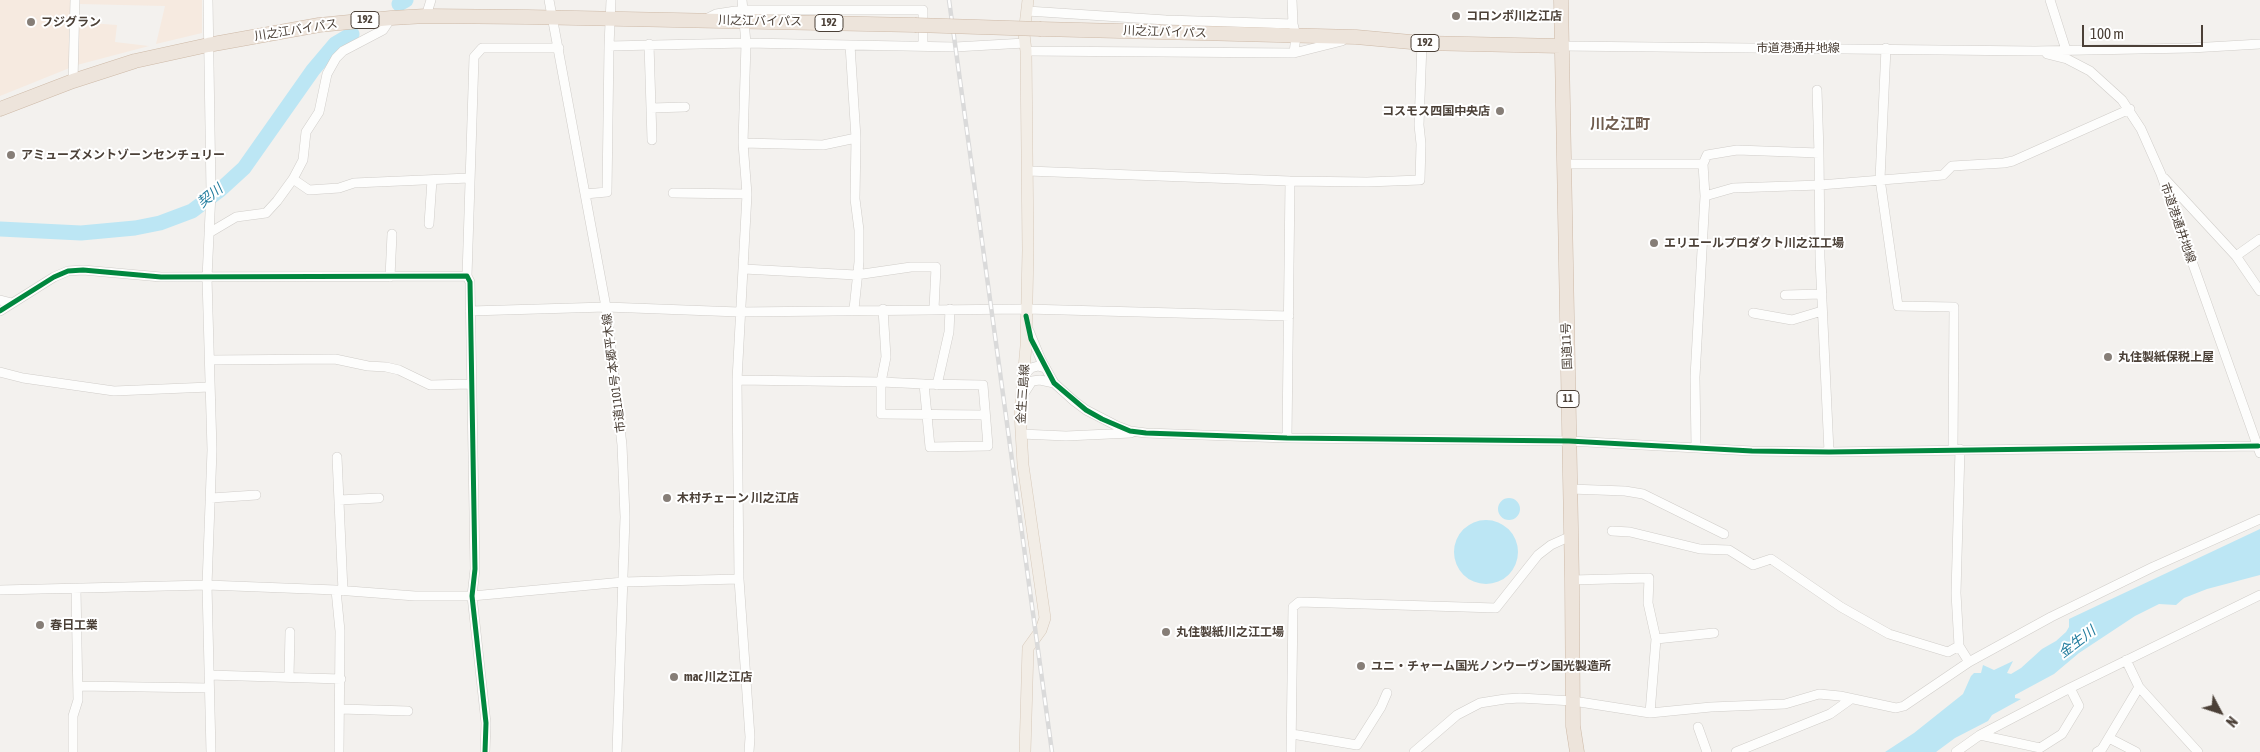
<!DOCTYPE html>
<meta charset="utf-8">
<style>
body{margin:0}
#map{position:relative;width:2260px;height:752px;overflow:hidden;background:#f3f1ee;font-family:"Asap Condensed",sans-serif}
canvas{display:block}
.north{position:absolute;left:2195px;top:687px;width:50px;height:50px;-webkit-text-stroke:4px #fff;paint-order:stroke;rotate:130deg;font-size:14px;font-weight:700;line-height:20px;text-align:center;color:#4b4037}
.north::after{content:'';display:block;margin:auto;width:18px;height:22px;background:#4b4037;clip-path:polygon(50% 0,100% 100%,50% 72%,0 100%)}
.scale{position:absolute;left:2082px;top:25px;width:121px;height:22px;box-sizing:border-box;border:2px solid #4b4037;border-top:0;padding-left:6px;font-size:15px;line-height:18px;white-space:nowrap;color:#4b4037;-webkit-text-stroke:4px #fff;paint-order:stroke}
</style>
<div id="map">
<canvas width="2260" height="752"></canvas>
<div class="north">N</div>
<div class="scale">100 m</div>
</div>
<script>
const ctx = document.querySelector('canvas').getContext('2d');
ctx.lineJoin = 'round';
function fill(path, color) { ctx.fillStyle = color; ctx.fill(path, 'evenodd'); }
const poly = rows => new Path2D(rows.map(r => 'M' + r).join(''));
function stroke(path, color, width, dash) { ctx.strokeStyle = color; ctx.lineWidth = width; ctx.lineCap = dash ? 'butt' : 'round'; ctx.setLineDash(dash || []); ctx.stroke(path); }
function drawText(font, color, halo, rows, align = 'center') {
  ctx.font = font + ' "Asap Condensed","Noto Sans JP",sans-serif'; ctx.lineWidth = 4; ctx.setLineDash([]); ctx.textBaseline = 'middle'; ctx.strokeStyle = halo; ctx.fillStyle = color; for (const [text, x, y, turn = 0] of rows) {
    ctx.save(); ctx.translate(x, y); ctx.rotate((+turn || 0) * Math.PI / 180); ctx.textAlign = isNaN(turn) ? turn : align; if (halo) ctx.strokeText(text, 0, 0); ctx.fillText(text, 0, 0); ctx.restore();
  }
}
const commercial = poly([
 [0,0,202,0,202,33,156,44,165,6,78,4,77,22,117,25,115,42,149,46,77,65,0,96]
]);
const water = poly([
 '1498 509a11 11 0 1 1 22 0a11 11 0 1 1-22 0Z',
 '1454 552a32 32 0 1 1 64 0a32 32 0 1 1-64 0Z',
 [2260,529,2260,575,2207,589,2184,598,2176,605,2159,604,2135,616,2079,653,2054,674,2015,695,2015,698,2021,699,1992,715,1988,721,1955,738,1936,752,1885,752,1914,733,1963,694,1971,676,1974,673,1981,673,1983,665,1994,670,2013,661,2007,673,2011,674,2021,668,2042,649,2056,641,2066,632,2069,627,2069,619]
]);
const river = poly([
 [399,4,406,0],
 [0,229,81,233,135,228,160,223,192,211,220,190,244,168,313,70,335,44,352,34]
]);
const minor = poly([
 [208,0,211,192,207,278,212,450,207,585,211,752],
 [549,0,606,307,622,445,625,517,617,752],
 [742,0,746,43,743,143,747,194,737,380,739,579,750,737,749,752],
 [1292,0,1293,24],
 [2050,0,2066,50],
 [426,16,431,0],
 [706,19,716,14,742,10,923,10,923,46],
 [649,44,652,140],
 [609,46,746,43,955,47,1025,43],
 [1561,46,2035,51,2191,48,2260,44],
 [1886,48,1880,179,1898,306,1954,307,1953,450],
 [1026,51,1294,53,1296,36,1293,24,1166,20,1027,11],
 [1294,53,1342,41],
 [2047,54,2067,59,2090,71,2122,100,2141,129,2161,174,2260,453],
 [73,81,75,0],
 [1817,90,1819,153],
 [651,108,685,107],
 [743,143,823,145,856,138,850,45],
 [1564,164,1703,164],
 [1028,171,1290,181,1367,182,1420,180,1421,144,1419,125,1422,43],
 [2164,178,2236,256],
 [293,179,309,190,339,188,354,183,469,178],
 [673,193,747,194],
 [585,194,607,192,609,46,611,0],
 [1705,196,1733,188,1820,185,1943,175,1952,166,2004,163,2013,161,2130,109],
 [429,224,432,180],
 [209,233,236,217,266,213,277,201,293,179,303,160,306,132,319,112,327,74,336,58,343,51,383,30,391,18],
 [2260,239,2236,256,2260,291],
 [744,269,856,275,911,267,936,267,934,309],
 [467,276,474,57,482,48,559,48],
 [390,277,392,234],
 [1785,295,1822,294],
 [0,300,12,303],
 [854,309,859,262,859,230,855,199,856,138],
 [0,311,54,277,68,271,83,270,161,277,467,276,470,282,475,569,472,596,486,723,485,752],
 [470,311,606,307,739,312,1026,309,1289,316],
 [1753,313,1792,320,1822,311],
 [1029,331,1041,360,1054,383,1074,401,1086,410,1117,426,1130,431,1146,433,1287,438,1569,441,1752,451,1829,452,2258,446],
 [210,360,335,359,368,366,386,367,399,370,430,385,471,384],
 [0,372,23,378,114,391,210,387],
 [1025,374,1031,368,1038,366,1045,368],
 [737,380,881,382,886,357,883,309],
 [924,384,983,385,988,446,930,447,924,384],
 [924,384,881,382,881,414,985,415],
 [937,385,949,332,950,309],
 [1023,395,1032,381,1040,380,1054,383],
 [1021,434,1066,436,1131,433],
 [1287,438,1290,181],
 [1696,447,1695,377,1705,196,1703,164,1707,155,1737,150,1819,153,1820,258,1829,452],
 [1960,449,1956,593,1959,646,1969,662],
 [337,457,343,591],
 [1570,489,1625,491,1643,494,1724,534],
 [211,498,256,495],
 [339,500,379,498],
 [1612,531,1630,532,1700,549,1729,550,1753,565,1771,559,1841,607,1889,634,1948,652,1959,646],
 [1572,580,1649,578,1648,603,1656,639,1650,713],
 [0,590,207,585,336,590,415,596,472,596,623,582,739,579],
 [336,590,340,631,339,752],
 [1656,639,1714,633],
 [2126,660,2139,687,2198,752],
 [209,675,341,679],
 [289,677,290,632],
 [78,686,209,688],
 [340,709,408,711],
 [1698,727,1707,752],
 [1292,734,1357,745,1381,707,1387,693],
 [1980,735,2040,748,2062,734,2079,706,2070,688],
 [2109,738,2136,752],
 [73,752,73,716,78,700,76,589],
 [1291,752,1293,607,1299,602,1496,608,1538,555,1551,545,1571,536],
 [1414,752,1457,715,1480,703,1505,699,1520,698,1573,701,1650,713,1711,707,1785,704,1819,694,1840,696,1896,708,1904,706,1969,662,2051,617,2153,567,2260,519],
 [1736,752,1830,714,1851,699],
 [1956,752,1980,735,2070,688,2260,595],
 [2097,752,2102,749,2139,687]
]);
const major = poly([
 [1025,752,1028,648,1041,630,1045,618,1023,465,1020,413,1026,346,1028,250,1026,51,1024,34,1028,0]
]);
const highway = poly([
 [1561,0,1572,580,1573,726,1577,752],
 [1041,29,1356,37,1422,43,1561,46],
 [0,109,73,81,135,61,208,45,319,25,391,18,426,16,528,17,915,25]
]);
const rail = poly([
 [949,0,1052,752]
]);
const highwayBridge = poly([
 [915,25,1041,29]
]);
const cycleway = poly([
 [0,311,54,277,68,271,83,270,161,277,467,276,470,282,475,569,472,596,486,723,485,752],
 [1026,316,1031,339,1054,383,1086,410,1102,419,1130,431,1146,433,1287,438,1569,441,1752,451,1829,452,2258,446]
]);
const markers = [
 [1456,16,5,"#867e77"],
 [31,22,5,"#867e77"],
 [1500,111,5,"#867e77"],
 [11,155,5,"#867e77"],
 [1654,243,5,"#867e77"],
 [2108,357,5,"#867e77"],
 [667,498,5,"#867e77"],
 [40,625,5,"#867e77"],
 [1166,632,5,"#867e77"],
 [1361,666,5,"#867e77"],
 [674,677,5,"#867e77"]
];
const shields = [
 [365,20,28],
 [829,23,28],
 [1425,43,28],
 [1568,399,22]
];
const shieldNames = [
 ["192",365,20],
 ["192",829,23],
 ["192",1425,43],
 ["11",1568,399]
];
const poiNames = [
 ["コロンボ川之江店",1466,16],
 ["フジグラン",41,22],
 ["コスモス四国中央店",1490,111,"right"],
 ["アミューズメントゾーンセンチュリー",21,155],
 ["エリエールプロダクト川之江工場",1664,243],
 ["丸住製紙保税上屋",2118,357],
 ["木村チェーン 川之江店",677,498],
 ["春日工業",50,625],
 ["丸住製紙川之江工場",1176,632],
 ["ユニ・チャーム国光ノンウーヴン国光製造所",1371,666],
 ["mac 川之江店",684,677]
];
const streetNames = [
 ["川之江バイパス",760,21,1],
 ["川之江バイパス",296,30,-9],
 ["川之江バイパス",1165,32,2],
 ["市道港通井地線",1798,48],
 ["市道港通井地線",2178,223,71],
 ["国道11号",1567,346,-92],
 ["市道1101号 本郷平木線",614,373,-97],
 ["金生三島線",1023,394,-86]
];
const waterNames = [
 ["契川",210,196,-39],
 ["金生川",2077,642,-37]
];
const quarterNames = [
 ["川之江町",1620,124]
];
fill(commercial, '#f6eae0');
fill(water, '#bce6f4');
stroke(river, '#bce6f4', 15);
stroke(minor, '#d0cdc9', 10);
stroke(major, '#d7c9ba', 12);
stroke(highway, '#cdb9a7', 15);
stroke(minor, '#fdfdfc', 9);
stroke(major, '#f2ede6', 11);
stroke(highway, '#ede4db', 14);
stroke(rail, '#dadada', 4.5);
stroke(rail, '#fff', 2.5, [8]);
stroke(highwayBridge, '#cdb9a7', 15, []);
stroke(highwayBridge, '#ede4db', 14);
stroke(cycleway, '#00873e', 5);
for (const [x, y, r, color] of markers) { const dot = new Path2D(); dot.arc(x, y, r, 0, 2 * Math.PI); ctx.fillStyle = color; ctx.fill(dot); stroke(dot, '#fff', 2); }
for (const [x, y, w] of shields) { const box = new Path2D(); box.roundRect(x - w / 2, y - 8.5, w, 17, 4); ctx.fillStyle = '#fff'; ctx.fill(box); stroke(box, '#4b4037', 1); }
drawText('bold 11px', '#4b4037', null, shieldNames);
drawText('bold 12px', '#4b4037', '#fff', poiNames, 'left');
drawText('12px', '#4b4037', '#fff', streetNames);
drawText('italic 14px', '#237d9e', '#fff', waterNames);
drawText('bold 15px', '#6f5c4e', '#fff', quarterNames);
</script>
